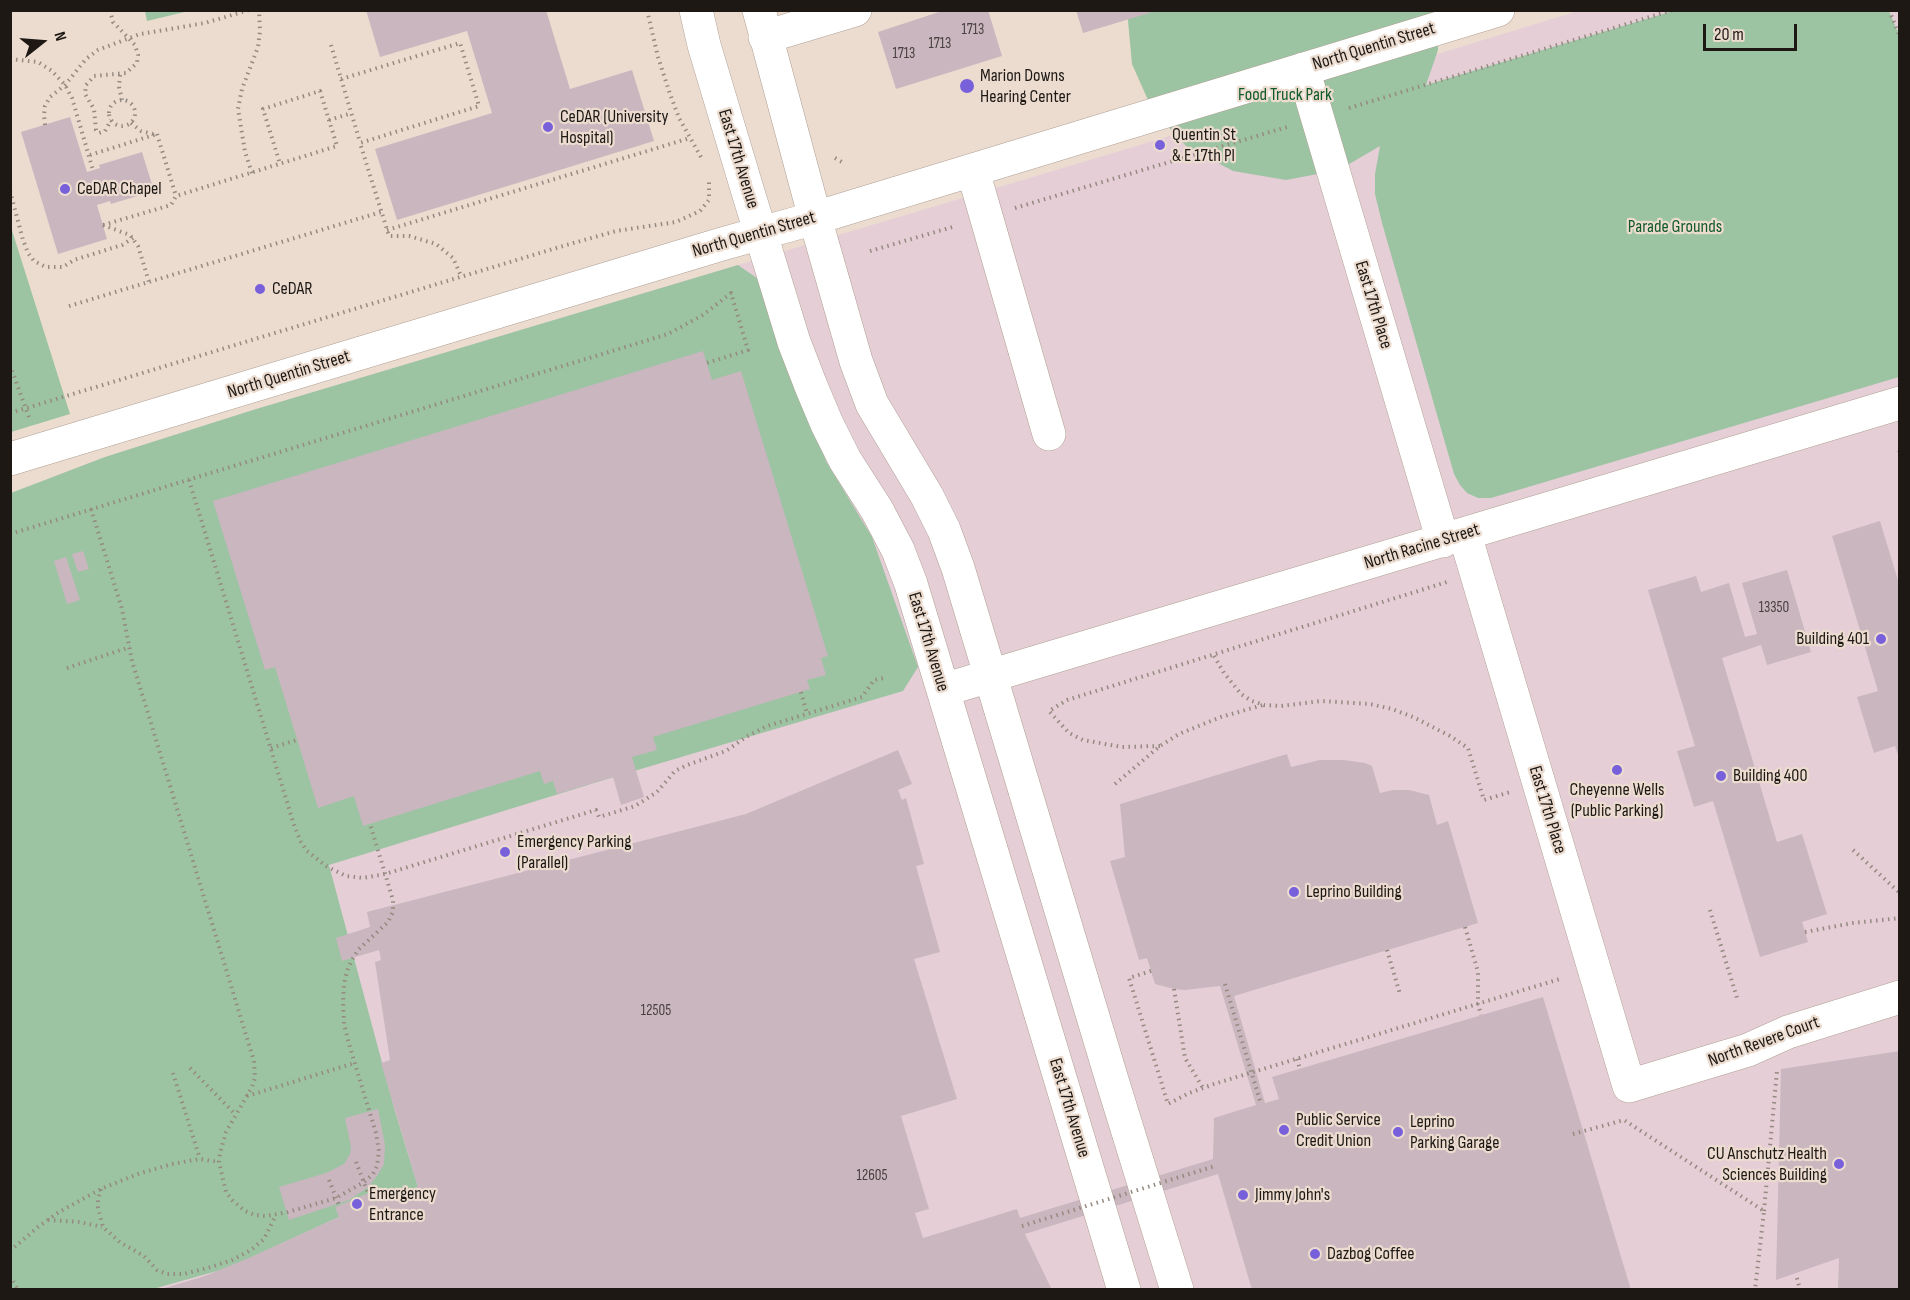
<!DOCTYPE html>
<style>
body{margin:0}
#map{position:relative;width:1910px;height:1300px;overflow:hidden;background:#ecdcd0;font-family:"Sofia Sans Condensed",sans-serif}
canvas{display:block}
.frame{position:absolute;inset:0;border:12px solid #1d1814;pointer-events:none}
.north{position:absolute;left:12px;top:12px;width:60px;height:60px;-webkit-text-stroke:4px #ecdcd0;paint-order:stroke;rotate:73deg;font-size:16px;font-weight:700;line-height:24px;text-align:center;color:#1d1814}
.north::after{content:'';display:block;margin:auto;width:21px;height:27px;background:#1d1814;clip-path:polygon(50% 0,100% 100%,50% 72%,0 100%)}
.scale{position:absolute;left:1703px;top:24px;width:94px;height:27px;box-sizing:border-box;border:3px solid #1d1814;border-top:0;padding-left:8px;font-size:18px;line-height:21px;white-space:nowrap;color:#1d1814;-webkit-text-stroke:4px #ecdcd0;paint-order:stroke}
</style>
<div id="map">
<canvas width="1910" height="1300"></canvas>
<div class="frame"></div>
<div class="north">N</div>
<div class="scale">20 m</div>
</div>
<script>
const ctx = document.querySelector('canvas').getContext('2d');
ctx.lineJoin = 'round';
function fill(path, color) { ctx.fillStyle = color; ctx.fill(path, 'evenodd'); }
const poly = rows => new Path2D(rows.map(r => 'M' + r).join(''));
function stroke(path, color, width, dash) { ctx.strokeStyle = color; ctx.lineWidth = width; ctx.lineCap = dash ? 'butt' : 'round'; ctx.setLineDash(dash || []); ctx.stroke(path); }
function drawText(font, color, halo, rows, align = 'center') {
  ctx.font = font + ' "Sofia Sans Condensed",sans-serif'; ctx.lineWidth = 4.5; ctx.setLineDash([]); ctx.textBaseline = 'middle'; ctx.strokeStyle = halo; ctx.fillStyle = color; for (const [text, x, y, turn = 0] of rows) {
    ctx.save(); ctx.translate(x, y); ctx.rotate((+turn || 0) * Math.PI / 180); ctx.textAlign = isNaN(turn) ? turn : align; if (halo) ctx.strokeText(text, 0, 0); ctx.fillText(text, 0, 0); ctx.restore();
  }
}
const education = poly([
 [1578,11,1899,11,1899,1289,11,1290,11,493,105,457,253,410,1133,147]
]);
const green = poly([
 [193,10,147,21,145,11,145,10],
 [1127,10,1438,11,1438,50,1426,85,1673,11,1889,11,1900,37,1899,377,1491,498,1478,498,1467,493,1460,485,1454,474,1382,223,1375,194,1375,174,1380,146,1339,170,1286,180,1233,171,1186,146,1152,109,1132,64],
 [10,224,70,414,11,432,10,432],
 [738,265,764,283,826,461,872,537,918,667,903,691,604,780,329,865,395,1111,418,1187,339,1217,228,1268,153,1289,11,1290,11,493,105,457,253,410]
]);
const building = poly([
 [366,10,546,10,570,89,632,70,654,141,397,220,375,149,492,113,467,31,380,57],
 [945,10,988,10,1002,56,896,89,878,32],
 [1076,10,1155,10,1156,11,1083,33],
 [70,117,87,172,100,168,99,165,142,152,154,191,111,204,110,201,97,205,107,239,58,254,21,132],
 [703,351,712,380,741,371,828,656,821,658,826,675,807,680,810,689,653,737,657,750,632,757,644,797,621,805,613,777,557,794,553,781,544,784,540,771,363,826,354,796,318,808,275,667,265,670,213,501],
 [1880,521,1900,587,1899,758,1895,746,1874,753,1857,697,1878,691,1832,536],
 [83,551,89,569,78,572,72,554],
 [66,557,80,600,67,604,54,561],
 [1787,570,1811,652,1767,665,1761,645,1722,658,1777,842,1802,834,1827,914,1802,922,1808,942,1760,957,1713,801,1694,807,1677,751,1695,746,1648,590,1696,576,1701,592,1729,583,1745,637,1757,634,1742,583],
 [898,750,912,784,898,790,902,800,906,798,924,864,916,866,940,952,914,959,957,1099,901,1116,929,1209,915,1213,923,1238,1017,1209,1020,1218,1213,1159,1214,1118,1256,1105,1220,986,1185,990,1174,989,1155,984,1147,958,1139,960,1110,861,1125,857,1120,804,1287,754,1291,767,1320,760,1344,760,1365,763,1372,766,1380,793,1393,790,1409,790,1429,795,1437,825,1448,821,1478,923,1234,996,1265,1103,1279,1099,1272,1077,1543,997,1631,1290,1252,1290,1218,1174,1025,1234,1052,1290,158,1290,205,1276,251,1257,339,1217,335,1207,371,1192,375,1202,418,1187,381,1063,390,1060,375,962,381,960,379,950,342,961,336,938,370,927,367,912,746,814],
 [1900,1051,1900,1290,1838,1290,1839,1258,1776,1280,1781,1069],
 [378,1109,385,1145,384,1164,377,1176,367,1188,349,1200,289,1220,279,1187,326,1173,344,1164,350,1154,351,1147,345,1118]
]);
const path = poly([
 [110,10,113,22,135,45,138,55,137,63,126,73,94,76,86,85,85,94,94,109,96,130,99,133,105,131,111,120],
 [647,10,658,57,669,91,679,118,701,157],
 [1889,10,1900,37],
 [331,45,360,142],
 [10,59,38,62,52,71,65,85,72,98,93,170],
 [120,75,119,87,122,100],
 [341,79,460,43,479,106,360,143,389,236,409,236,436,244,453,258,461,276],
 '109 113a13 13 0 1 1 26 0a13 13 0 1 1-26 0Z',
 [1349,108,1673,10],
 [329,120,352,113],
 [131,123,141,131,153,134],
 [45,125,44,115,45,106,50,97,65,85,86,59,98,50,140,34,205,23,249,10],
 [157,134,176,196],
 [90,155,157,134],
 [835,158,844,163],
 [252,173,245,152,238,109,242,89,258,47,260,31,259,10],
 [10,191,23,240,28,253,34,261,46,267,63,267,74,260,122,245,133,238],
 [1015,208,1287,127],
 [103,225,171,205,176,196,337,146,320,91,263,109,280,164],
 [103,225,130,235,138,246,149,282],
 [387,230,690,138],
 [870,251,956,226],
 [69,306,381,212],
 [10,365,30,420],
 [10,413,563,246,616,231,676,222,700,211,709,200,709,181],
 [1899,450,1900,452],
 [189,480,294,825,301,842,307,851,326,866,346,876,363,878,385,874,596,810,599,817,635,806,657,792,675,771,687,765,726,751,746,737,767,726,862,697,874,680,884,678],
 [91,509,122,609,132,661,254,1061,255,1078,252,1087,226,1132,220,1153,219,1162,226,1192,232,1200,245,1211,255,1215,266,1216,288,1212,336,1198,364,1182,373,1174,377,1166,379,1151,376,1133,349,1044,344,1024,343,1002,344,984,347,971,352,960,358,950,388,922,393,912,393,900,370,824],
 [10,534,668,334,703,315,731,293,748,350,707,363],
 [1214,656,1224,673,1241,694,1252,701,1264,705,1281,706,1321,701,1370,704,1392,709,1413,717,1450,736,1468,748,1484,800,1510,792],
 [67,668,130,647],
 [801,692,807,714],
 [1160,746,1122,747,1083,740,1069,733,1049,711,1067,700,1447,582],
 [271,748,297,740],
 [1115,784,1160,746,1179,734,1221,717,1263,705],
 [1853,850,1900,893],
 [1710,910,1737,998],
 [1465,927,1478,972,1478,1004,1481,1015],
 [1805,932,1853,923,1900,918],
 [1387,950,1400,994],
 [1151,971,1129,978,1168,1104,1189,1093,1217,1083,1563,978],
 [1174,989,1185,1058,1203,1088],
 [1297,1059,1300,1069],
 [190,1068,236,1115],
 [173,1073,200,1159],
 [247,1096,355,1063],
 [1573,1134,1624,1120,1764,1211,1755,1290],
 [356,1162,368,1193],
 [329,1180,339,1205],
 [101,1189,98,1199,98,1208,103,1227,121,1243,144,1256,157,1270,167,1274,184,1274,211,1267,232,1260,251,1250,264,1239,276,1215],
 [1764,1211,1777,1071],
 [48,1220,80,1222,102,1227],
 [10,1251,38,1227,59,1212,101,1189,138,1174,172,1164,200,1159,219,1162],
 [10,1276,18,1290],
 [1797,1278,1800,1290]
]);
const minor = poly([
 [696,10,704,45,748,192,794,342,811,386,827,424,845,460,877,510,898,550,911,584,1124,1290],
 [759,10,815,218,856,361,872,404,927,496,944,530,958,568,1112,1080,1177,1290],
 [765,37,855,10],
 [1303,69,1443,541],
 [973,171,1049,434],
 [10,459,722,244,815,218,1498,10],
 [1465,535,1629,1086,1748,1050,1788,1032,1900,997],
 [943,690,1900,403]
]);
const pathBridge = poly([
 [1225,984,1261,1104],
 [1022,1226,1215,1166]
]);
const markers = [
 [967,86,8,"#7960db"],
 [548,127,6,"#7960db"],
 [1160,145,6,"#7960db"],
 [65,189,6,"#7960db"],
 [260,289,6,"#7960db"],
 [1881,639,6,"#7960db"],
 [1617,770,6,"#7960db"],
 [1721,776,6,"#7960db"],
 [505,852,6,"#7960db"],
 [1294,892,6,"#7960db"],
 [1284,1130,6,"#7960db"],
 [1398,1132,6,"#7960db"],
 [1839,1164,6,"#7960db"],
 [1243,1195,6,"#7960db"],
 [357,1204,6,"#7960db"],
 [1315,1254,6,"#7960db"]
];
const numberNames = [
 ["1713",973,30],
 ["1713",940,44],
 ["1713",904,54],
 ["13350",1774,608],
 ["12505",656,1011],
 ["12605",872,1176]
];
const streetNames = [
 ["North Quentin Street",1374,47,-17],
 ["East 17th Avenue",738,159,73],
 ["North Quentin Street",754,235,-16],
 ["East 17th Place",1373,305,73],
 ["North Quentin Street",289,375,-17],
 ["North Racine Street",1422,547,-17],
 ["East 17th Avenue",928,642,73],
 ["East 17th Place",1547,810,73],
 ["North Revere Court",1764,1042,-20],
 ["East 17th Avenue",1069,1108,73]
];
const poiNames = [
 ["Marion Downs",980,76],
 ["Hearing Center",980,97],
 ["CeDAR (University",560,117],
 ["Hospital)",560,138],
 ["Quentin St",1172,135],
 ["& E 17th Pl",1172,156],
 ["CeDAR Chapel",77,189],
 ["CeDAR",272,289],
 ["Building 401",1869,639,"right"],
 ["Building 400",1733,776],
 ["Cheyenne Wells",1617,790,"center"],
 ["(Public Parking)",1617,811,"center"],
 ["Emergency Parking",517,842],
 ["(Parallel)",517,863],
 ["Leprino Building",1306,892],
 ["Public Service",1296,1120],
 ["Credit Union",1296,1141],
 ["Leprino",1410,1122],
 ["Parking Garage",1410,1143],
 ["CU Anschutz Health",1827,1154,"right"],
 ["Sciences Building",1827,1175,"right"],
 ["Emergency",369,1194],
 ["Entrance",369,1215],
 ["Jimmy John's",1255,1195],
 ["Dazbog Coffee",1327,1254]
];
const parkNames = [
 ["Food Truck Park",1285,95],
 ["Parade Grounds",1675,227]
];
fill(education, '#e6ced7');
fill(green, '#9cc4a3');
fill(building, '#c9b6bf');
stroke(minor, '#b0a095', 34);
stroke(path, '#958a81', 4, [1.5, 4.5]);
stroke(minor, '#fff', 33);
stroke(pathBridge, '#958a81', 4, [1.5, 4.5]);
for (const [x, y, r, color] of markers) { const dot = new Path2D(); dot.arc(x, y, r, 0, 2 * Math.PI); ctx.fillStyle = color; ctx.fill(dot); stroke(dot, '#ecdcd0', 2); }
drawText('15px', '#48403f', null, numberNames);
drawText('18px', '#1d1814', '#ecdcd0', streetNames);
drawText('18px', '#1d1814', '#ecdcd0', poiNames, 'left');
drawText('18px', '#105929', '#ecdcd0', parkNames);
</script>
